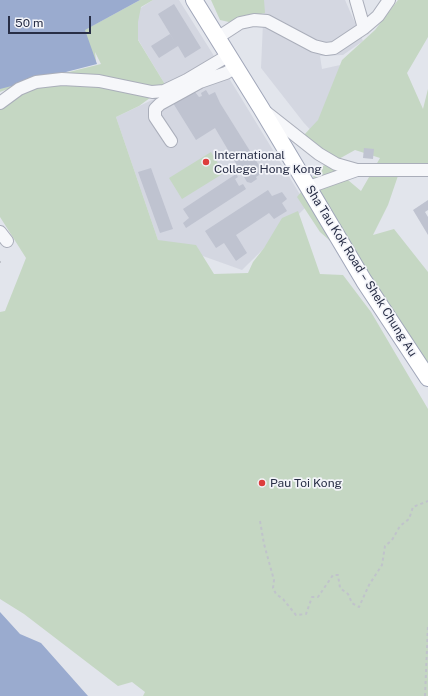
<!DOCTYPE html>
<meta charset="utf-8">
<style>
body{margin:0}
#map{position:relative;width:428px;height:696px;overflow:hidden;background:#e2e5ec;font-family:"Public Sans",sans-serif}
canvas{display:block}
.scale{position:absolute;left:8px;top:16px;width:83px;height:18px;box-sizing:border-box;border:2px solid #282e46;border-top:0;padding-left:5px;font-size:12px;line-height:14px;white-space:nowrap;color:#282e46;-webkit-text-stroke:3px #f3f4f9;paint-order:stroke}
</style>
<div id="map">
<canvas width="428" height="696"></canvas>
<div class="scale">50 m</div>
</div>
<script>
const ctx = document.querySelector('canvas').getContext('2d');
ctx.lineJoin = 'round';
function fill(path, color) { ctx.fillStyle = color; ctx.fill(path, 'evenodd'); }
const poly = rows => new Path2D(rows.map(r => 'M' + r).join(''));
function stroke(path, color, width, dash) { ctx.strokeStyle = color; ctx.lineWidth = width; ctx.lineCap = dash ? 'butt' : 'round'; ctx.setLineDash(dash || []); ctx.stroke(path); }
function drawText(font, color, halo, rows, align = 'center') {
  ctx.font = font + ' "Public Sans",sans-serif'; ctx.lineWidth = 3.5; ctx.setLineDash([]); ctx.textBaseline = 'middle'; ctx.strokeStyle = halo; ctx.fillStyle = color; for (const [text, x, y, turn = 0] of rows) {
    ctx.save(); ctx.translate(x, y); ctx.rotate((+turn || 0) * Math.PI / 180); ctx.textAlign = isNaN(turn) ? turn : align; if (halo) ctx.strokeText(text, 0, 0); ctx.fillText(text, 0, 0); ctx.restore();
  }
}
const built = poly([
 [153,0,179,0,214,56,166,86,125,18],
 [264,0,345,0,363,41,343,55,320,56,322,69,354,62,321,141,304,123,261,68],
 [221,65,307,206,242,270,158,240,116,117,188,83]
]);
const green = poly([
 [140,0,153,0,141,7,138,22,138,40,166,86,139,106,116,117,158,240,196,245,214,274,248,273,253,262,264,248,282,218,298,211,320,274,343,275,371,312,428,409,428,696,143,696,145,692,132,682,118,686,24,614,0,599,0,312,5,311,26,258,0,217,0,107,45,78,101,64,95,52,96,61,70,65,0,92,0,28,92,26],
 [211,0,264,0,265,13,229,22,220,20],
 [398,0,428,0,428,37,407,73,423,109,428,89,428,68,428,168,401,167,388,205,373,235,394,229,428,272,428,386,420,377,367,273,320,232,297,197,321,167,325,165,322,155,303,136,318,120,342,60,375,30],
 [355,150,380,158,361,191,336,170,337,160],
 [211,152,224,173,182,199,169,178]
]);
const water = poly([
 [0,0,140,0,85,30,97,64,0,89],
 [0,612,20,634,41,643,88,696,0,696]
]);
const building = poly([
 [174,4,201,48,185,58,178,46,159,58,151,46,170,34,175,42,158,14],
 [206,90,209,95,215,92,220,103,260,167,265,164,268,169,256,177,257,179,251,183,247,182,215,128,196,140,173,103,188,92,190,95,195,92,199,97,202,96,201,93],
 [364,148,374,149,373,159,363,158],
 [151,168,173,229,160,233,138,172],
 [236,174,238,177,235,179,239,186,243,184,246,189,186,228,183,223,189,218,183,209],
 [268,190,272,196,282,192,287,199,282,203,287,211,274,219,269,213,236,235,247,253,236,261,224,243,216,248,205,231],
 [428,200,428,210,425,212,428,217,428,235,413,210]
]);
const path = poly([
 [0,262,1,262],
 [260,521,264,544,274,580,273,588,276,594,283,599,296,615,306,614,312,597,318,597,333,575,338,575,340,588,348,594,352,603,359,607,369,585,382,565,385,546,392,540,400,526,409,519,413,507,428,501],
 [425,696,428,625]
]);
const minor = poly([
 [356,0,364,28],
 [217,38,240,23,254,20,267,21,314,46,326,49,334,48,364,28,378,16,389,0],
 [0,103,19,89,36,82,62,79,99,81,152,92,164,91,187,80,229,55],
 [267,113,319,154,336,164,357,170],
 [171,141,155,117,155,109,160,104,200,82,226,73,236,67],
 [309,187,357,170,428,170],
 [0,232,7,241]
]);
const major = poly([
 [194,0,261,108,364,281,428,378]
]);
const markers = [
 [206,162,4,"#dd3d3c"],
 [262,483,4,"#dd3d3c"]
];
const poiNames = [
 ["International",214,155],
 ["College Hong Kong",214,169],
 ["Pau Toi Kong",270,483]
];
const streetNames = [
 ["Sha Tau Kok Road – Shek Chung Au",361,271,58]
];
fill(built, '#d4d7e1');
fill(green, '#c5d7c3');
fill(water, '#9aabcf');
fill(building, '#bfc3d0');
stroke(minor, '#aaaeba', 14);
stroke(major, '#a0a6b9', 18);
stroke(path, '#c0c3cb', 2, [3, 3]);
stroke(minor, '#f6f7fa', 12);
stroke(major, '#fff', 16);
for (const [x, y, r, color] of markers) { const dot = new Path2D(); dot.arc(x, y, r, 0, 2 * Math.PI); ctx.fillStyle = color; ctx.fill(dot); stroke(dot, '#f3f4f9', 1.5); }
drawText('12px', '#282e46', '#f3f4f9', poiNames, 'left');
drawText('12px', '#282e46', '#f3f4f9', streetNames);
</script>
